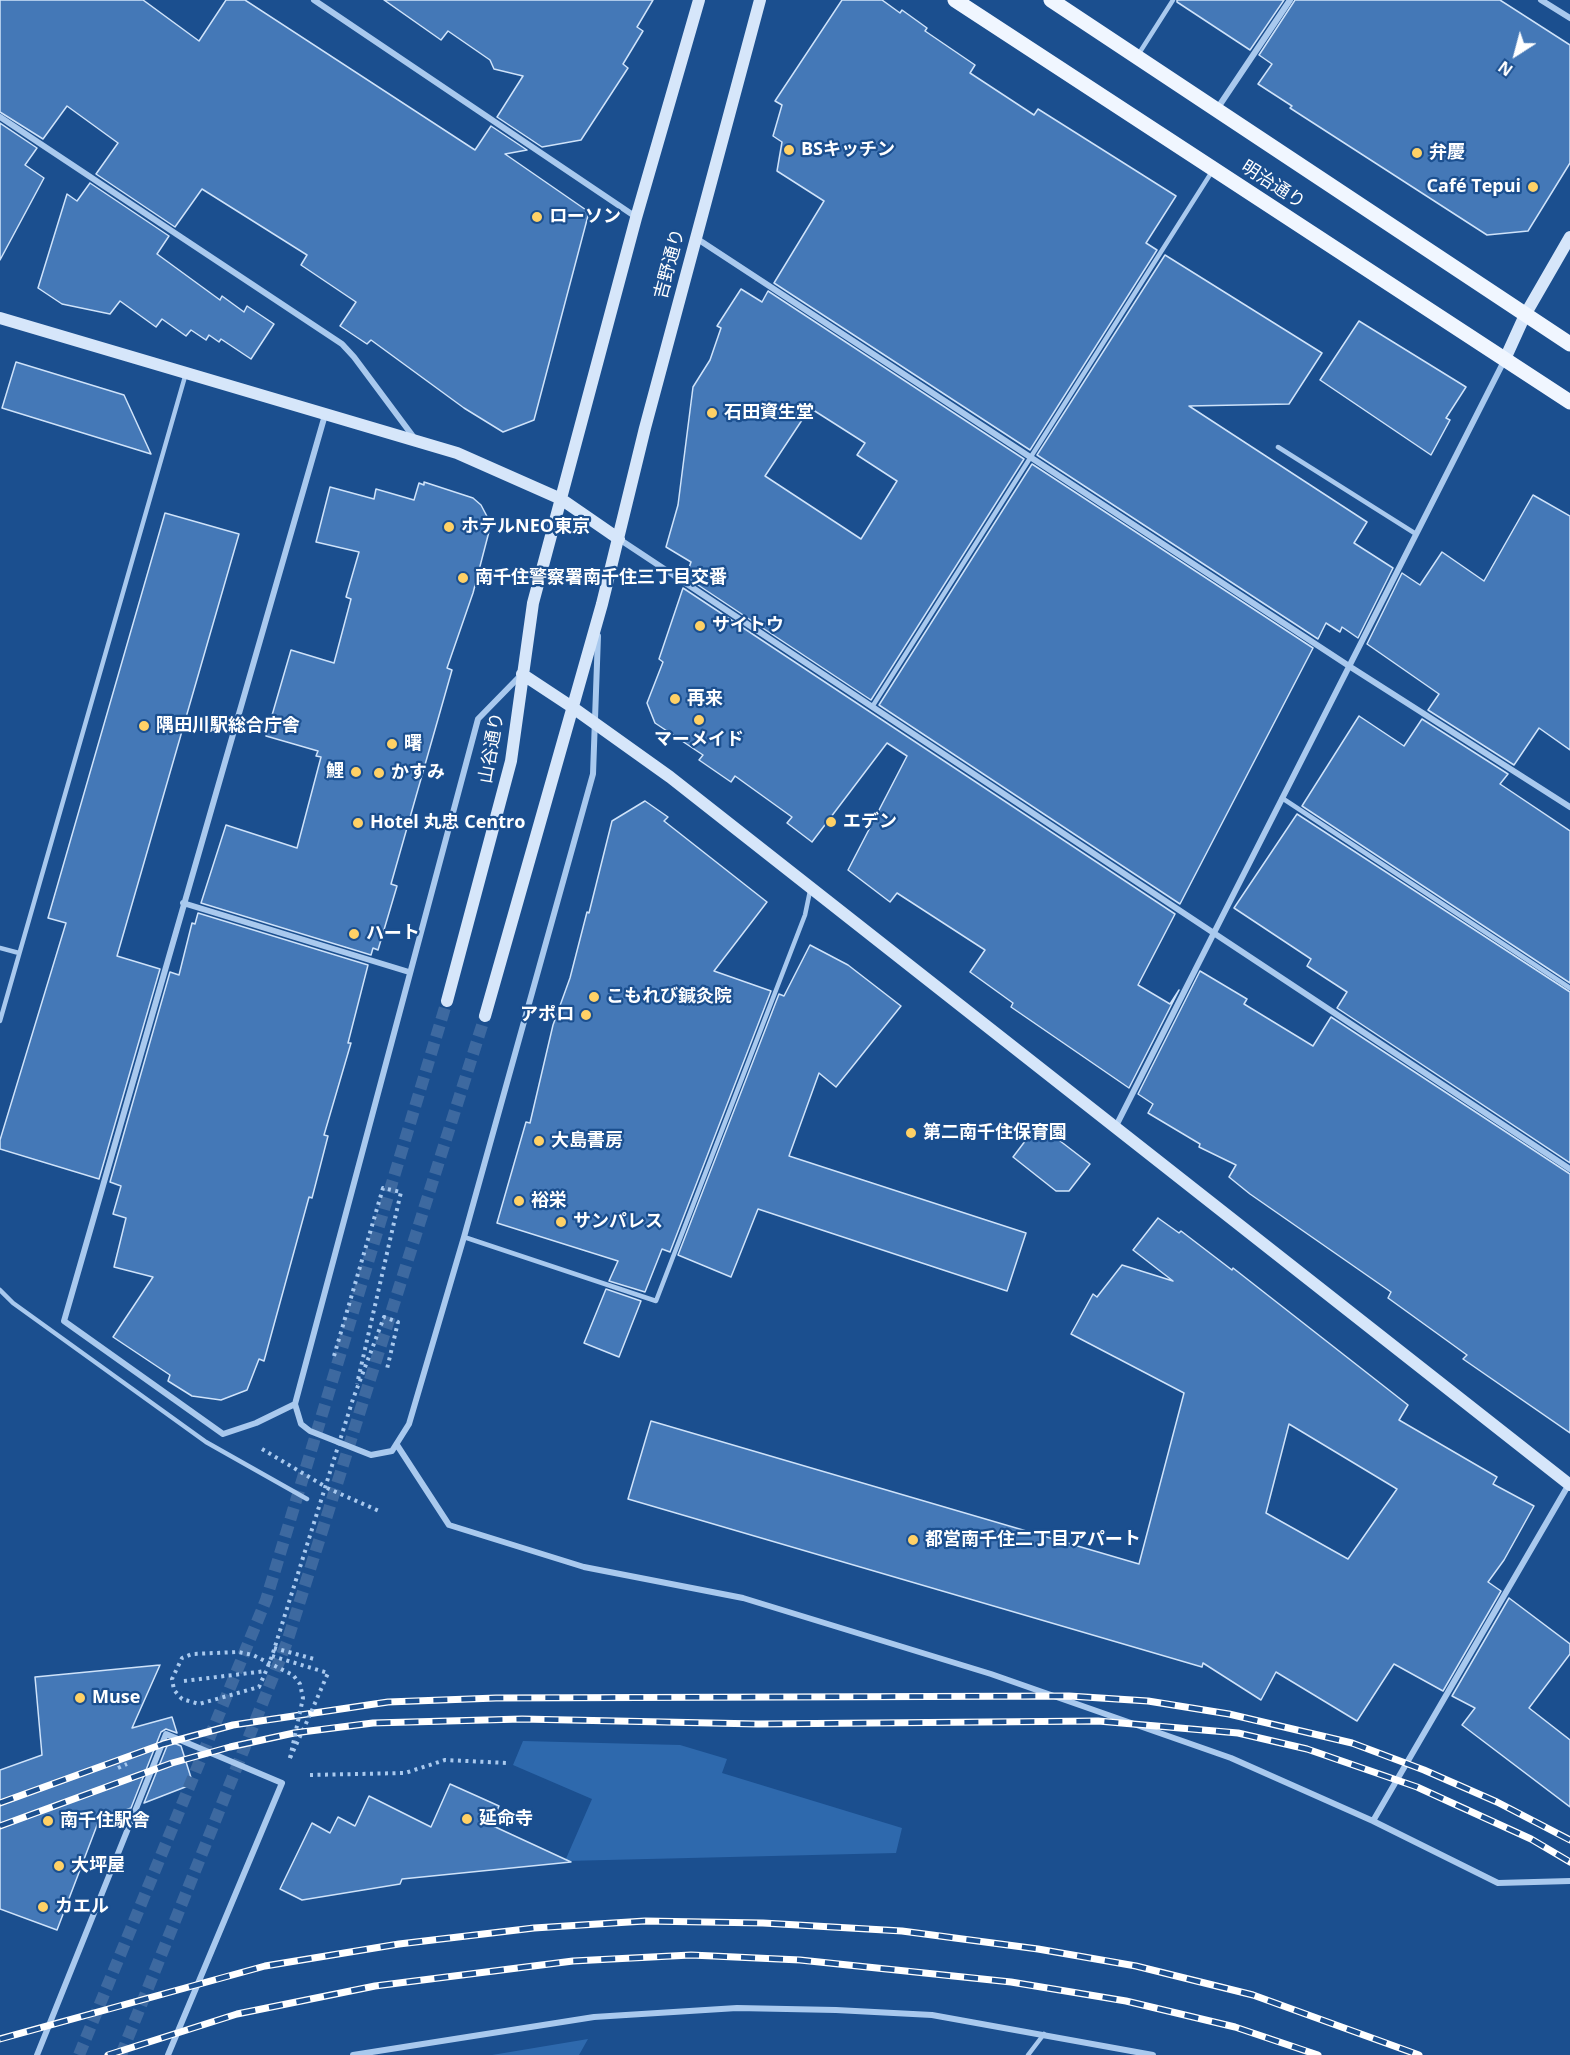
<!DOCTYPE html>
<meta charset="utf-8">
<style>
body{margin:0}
#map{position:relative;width:1570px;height:2055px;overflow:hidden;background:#1b4f8f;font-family:"Open Sans",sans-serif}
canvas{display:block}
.north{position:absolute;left:1486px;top:24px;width:60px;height:60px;-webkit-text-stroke:4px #1b4f8f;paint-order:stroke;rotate:216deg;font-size:16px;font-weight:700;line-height:24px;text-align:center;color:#fff}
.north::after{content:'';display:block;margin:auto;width:21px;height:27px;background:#fff;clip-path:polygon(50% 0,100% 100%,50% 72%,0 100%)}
</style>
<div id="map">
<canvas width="1570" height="2055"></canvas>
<div class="north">N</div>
</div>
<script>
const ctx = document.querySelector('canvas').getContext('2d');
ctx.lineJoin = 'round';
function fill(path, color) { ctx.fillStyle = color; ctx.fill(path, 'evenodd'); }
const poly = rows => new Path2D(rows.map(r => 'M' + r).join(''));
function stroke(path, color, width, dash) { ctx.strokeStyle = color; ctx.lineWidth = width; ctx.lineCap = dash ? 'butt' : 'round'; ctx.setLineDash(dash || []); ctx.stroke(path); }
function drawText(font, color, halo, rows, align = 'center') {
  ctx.font = font + ' "Open Sans","Noto Sans JP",sans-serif'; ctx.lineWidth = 4.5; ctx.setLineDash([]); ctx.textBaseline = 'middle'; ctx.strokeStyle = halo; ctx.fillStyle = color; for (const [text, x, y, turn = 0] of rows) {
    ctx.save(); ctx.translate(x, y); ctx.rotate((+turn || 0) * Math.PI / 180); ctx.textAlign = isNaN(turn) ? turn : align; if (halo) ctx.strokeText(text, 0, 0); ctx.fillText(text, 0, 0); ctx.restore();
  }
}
const green = poly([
 [523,1741,680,1745,727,1759,722,1773,902,1828,896,1853,565,1861,592,1799,513,1765],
 [588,2039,579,2055,492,2055]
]);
const building = poly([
 [0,0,143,0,199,41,226,0,245,0,475,150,491,126,527,150,505,154,589,212,534,420,503,432,464,408,371,340,367,344,340,326,356,302,301,265,307,255,202,189,175,227,96,174,118,143,67,106,43,139,0,112,0,0],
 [384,0,653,0,637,27,643,31,623,64,628,68,581,140,542,147,497,117,523,76,494,69,490,60,448,31,441,40,384,0],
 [842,0,882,0,900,13,902,10,927,28,925,31,975,65,970,73,1034,115,1038,109,1176,196,1146,243,1157,250,1030,450,774,283,824,201,777,171,782,142,773,136,782,105,775,101,842,0],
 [1177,0,1284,0,1250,50,1177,2,1177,0],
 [1295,0,1500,0,1570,45,1570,163,1528,231,1487,235,1290,108,1292,106,1258,84,1272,64,1259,55,1295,0],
 [0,123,37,148,25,165,44,178,0,260,0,123],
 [90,183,169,236,157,254,220,300,222,296,244,312,247,306,274,324,251,359,221,339,219,342,209,335,206,340,191,330,186,336,162,319,156,327,120,301,110,314,62,304,38,288,67,194,77,201,90,183],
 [1165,255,1322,353,1289,404,1189,406,1367,522,1354,543,1393,568,1358,638,1342,627,1340,632,1326,623,1318,639,1037,455,1165,255],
 [741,289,762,302,768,291,1024,459,871,700,686,577,691,562,666,547,678,505,693,387,710,360,721,328,717,326,741,289],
 [810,408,865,443,857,455,897,481,861,539,765,476,810,408],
 [1359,321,1466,387,1446,418,1450,420,1431,455,1320,380,1359,321],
 [16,362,124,395,151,454,2,408,16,362],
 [1032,464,1313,648,1180,904,879,705,1032,464],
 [424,482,473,498,481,505,491,524,473,593,447,668,452,670,391,884,397,886,378,950,373,948,371,955,201,903,226,825,297,848,321,757,316,756,318,751,266,736,291,650,334,663,351,599,346,597,359,552,316,542,330,487,374,499,376,489,414,500,419,483,424,485,424,482],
 [1533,495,1570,516,1570,750,1539,728,1514,765,1428,710,1439,694,1367,644,1402,573,1420,585,1442,552,1484,581,1533,495],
 [165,513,239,534,117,956,160,969,99,1179,0,1149,0,1140,66,923,48,918,165,513],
 [683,588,1175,914,1138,985,1170,1004,1179,990,1129,1088,1011,1007,1013,1003,970,972,985,950,897,893,890,902,848,870,907,756,887,743,812,842,787,823,792,817,735,776,731,782,699,760,703,755,655,723,647,703,663,662,659,659,683,588],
 [1359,716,1404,746,1422,719,1508,774,1500,784,1570,831,1570,983,1302,806,1359,716],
 [645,801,668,817,664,821,767,902,714,971,771,991,670,1252,662,1249,645,1292,609,1281,618,1261,497,1223,526,1122,530,1123,553,1025,570,978,587,912,589,913,612,821,645,801],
 [1297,814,1570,992,1570,1163,1337,1008,1347,992,1307,966,1311,959,1234,908,1297,814],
 [198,913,368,965,348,1043,351,1043,324,1135,328,1136,312,1198,309,1197,264,1361,259,1359,247,1390,221,1400,192,1396,168,1381,170,1375,113,1337,153,1277,114,1267,126,1218,113,1214,121,1186,110,1182,170,972,179,975,192,923,195,924,198,913],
 [810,945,848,965,901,1006,836,1087,819,1073,789,1156,1026,1233,1007,1291,758,1209,731,1277,678,1255,779,994,784,996,810,945],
 [1200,971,1247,999,1244,1004,1313,1046,1331,1017,1570,1174,1570,1433,1463,1359,1467,1355,1388,1298,1391,1292,1250,1194,1229,1177,1236,1165,1199,1147,1200,1144,1148,1113,1153,1104,1138,1094,1200,971],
 [1038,1124,1090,1164,1069,1191,1056,1191,1013,1157,1038,1124],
 [1158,1218,1179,1233,1181,1231,1232,1270,1233,1268,1408,1405,1399,1420,1497,1477,1493,1484,1534,1506,1504,1560,1488,1582,1501,1591,1443,1691,1394,1664,1357,1721,1276,1672,1261,1700,1203,1663,1202,1667,628,1499,651,1421,1139,1564,1184,1393,1071,1334,1093,1294,1097,1297,1122,1265,1173,1281,1133,1250,1158,1218],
 [1289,1424,1397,1489,1348,1559,1266,1513,1289,1424],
 [606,1289,641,1301,619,1357,584,1343,606,1289],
 [1509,1598,1570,1644,1570,1654,1529,1708,1570,1740,1570,1807,1462,1725,1475,1708,1452,1696,1509,1598],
 [160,1665,132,1728,172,1717,177,1733,166,1729,161,1732,131,1808,99,1820,57,1930,0,1909,0,1770,42,1755,35,1677,160,1665],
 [169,1741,181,1746,193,1784,144,1803,169,1741],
 [450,1784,499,1806,491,1825,571,1862,402,1879,400,1884,302,1900,280,1889,312,1823,330,1833,338,1817,355,1826,369,1796,431,1827,450,1784]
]);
const secondaryTunnel = poly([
 [79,2055,266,1600,447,1001],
 [121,2055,287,1642,485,1016]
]);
const path = poly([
 [327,1488,379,1511],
 [290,1758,309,1717],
 [118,1768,127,1764],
 [310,1775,405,1773,445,1760,508,1763]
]);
const lane = poly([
 [1138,55,1173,0],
 [1278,447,1416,534],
 [872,707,1213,170],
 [1282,798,1570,988],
 [0,948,19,953],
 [0,1021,186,373],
 [464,1237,656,1301,805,915,810,891],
 [0,1290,13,1303,206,1442,307,1499],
 [1028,2055,1044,2034]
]);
const street = poly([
 [314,0,636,217],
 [1541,0,1570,18],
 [1217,109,1290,0],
 [0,117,342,344,354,357,415,439],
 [696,238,1349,666,1570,807],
 [619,539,1570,1169],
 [521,675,478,719,295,1404,301,1424,310,1431,371,1455,392,1451,409,1424,464,1237,593,774,598,636],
 [183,903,409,972],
 [1116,1126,1505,359],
 [295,1404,256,1423,223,1434,64,1321,325,415],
 [397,1445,449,1525,584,1567,743,1598,991,1674,1231,1758,1373,1821,1498,1883,1570,1881],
 [1373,1821,1569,1484],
 [37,2055,166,1734,282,1783,168,2055],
 [353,2055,594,2017,737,2008,836,2010,932,2015,1153,2055]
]);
const secondary = poly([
 [0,318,457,453,561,499,619,539],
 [1505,359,1525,315,1570,237],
 [522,674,572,707,670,777,1570,1485],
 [447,1001,511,761,533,603,636,218,699,0],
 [485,1016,602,604,645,428,760,0]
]);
const primary = poly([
 [955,0,1570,402],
 [1051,0,1570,344]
]);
const rail = poly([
 [0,1803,163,1744,233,1725,388,1702,496,1698,1069,1696,1148,1701,1229,1714,1352,1743,1424,1770,1497,1802,1570,1840],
 [0,1826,172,1763,230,1747,294,1733,373,1723,522,1719,758,1724,1098,1721,1238,1733,1307,1749,1417,1787,1531,1839,1570,1862],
 [0,2039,265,1966,399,1944,534,1928,645,1921,763,1923,902,1931,1038,1949,1136,1966,1253,1995,1419,2055],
 [108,2055,237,2014,375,1986,573,1961,691,1955,800,1960,1011,1982,1126,2001,1235,2027,1318,2055]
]);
const pathBridge = poly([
 [334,1356,383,1188,401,1192,357,1384],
 [262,1449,326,1487],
 [274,1648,314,1659],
 [272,1656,328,1673,309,1717],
 [184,1681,266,1671],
 [290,1758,303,1698,300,1684,293,1675,253,1655,238,1652,192,1654,182,1658,172,1679,174,1690,182,1699,199,1704,259,1687,266,1671,272,1656,353,1399,384,1317,398,1322,387,1369]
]);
const markers = [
 [789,150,6,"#ffd166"],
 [1417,153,6,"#ffd166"],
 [1533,187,6,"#ffd166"],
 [537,217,6,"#ffd166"],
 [712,413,6,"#ffd166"],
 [449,527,6,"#ffd166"],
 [463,578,6,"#ffd166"],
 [700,626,6,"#ffd166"],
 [675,699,6,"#ffd166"],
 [699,720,6,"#ffd166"],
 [144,726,6,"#ffd166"],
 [392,744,6,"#ffd166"],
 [356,772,6,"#ffd166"],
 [379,773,6,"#ffd166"],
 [831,822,6,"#ffd166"],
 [358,823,6,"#ffd166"],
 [354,934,6,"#ffd166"],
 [594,997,6,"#ffd166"],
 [586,1015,6,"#ffd166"],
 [911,1133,6,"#ffd166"],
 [539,1141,6,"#ffd166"],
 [519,1201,6,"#ffd166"],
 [561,1222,6,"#ffd166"],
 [913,1540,6,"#ffd166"],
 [80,1698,6,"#ffd166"],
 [467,1819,6,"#ffd166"],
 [48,1821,6,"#ffd166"],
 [59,1866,6,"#ffd166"],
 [43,1907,6,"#ffd166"]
];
const poiNames = [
 ["BSキッチン",801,150],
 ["弁慶",1429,153],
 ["Café Tepui",1521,187,"right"],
 ["ローソン",549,217],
 ["石田資生堂",724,413],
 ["ホテルNEO東京",461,527],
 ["南千住警察署南千住三丁目交番",475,578],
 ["サイトウ",712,626],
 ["再来",687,699],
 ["隅田川駅総合庁舎",156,726],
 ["マーメイド",699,740,"center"],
 ["曙",404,744],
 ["鯉",344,772,"right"],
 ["かすみ",391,773],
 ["エデン",843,822],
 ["Hotel 丸忠 Centro",370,823],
 ["ハート",366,934],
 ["こもれび鍼灸院",606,997],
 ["アポロ",574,1015,"right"],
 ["第二南千住保育園",923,1133],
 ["大島書房",551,1141],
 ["裕栄",531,1201],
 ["サンパレス",573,1222],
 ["都営南千住二丁目アパート",925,1540],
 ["Muse",92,1698],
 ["延命寺",479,1819],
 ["南千住駅舎",60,1821],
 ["大坪屋",71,1866],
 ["カエル",55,1907]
];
const streetNames = [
 ["明治通り",1273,185,33],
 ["吉野通り",670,264,-75],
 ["山谷通り",492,748,-80]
];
fill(green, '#2e69ad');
fill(building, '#4478b7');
stroke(building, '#cfe3fa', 1.5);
stroke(secondaryTunnel, '#3d69a0', 12, [12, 6]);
stroke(path, '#a9c9ee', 4, [3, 4.5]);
stroke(lane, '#a9c9ee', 4.5);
stroke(street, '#a9c9ee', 6);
stroke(secondary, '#d6e6fa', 12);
stroke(primary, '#f0f6ff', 15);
stroke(rail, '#fff', 7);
stroke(rail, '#1b4f8f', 4.5, [14]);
stroke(pathBridge, '#a9c9ee', 4, [3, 4.5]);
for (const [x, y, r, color] of markers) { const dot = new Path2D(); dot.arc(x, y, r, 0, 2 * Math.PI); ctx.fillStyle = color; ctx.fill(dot); stroke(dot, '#1b4f8f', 2); }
drawText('bold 18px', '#fff', '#1b4f8f', poiNames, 'left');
drawText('18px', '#fff', '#1b4f8f', streetNames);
</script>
